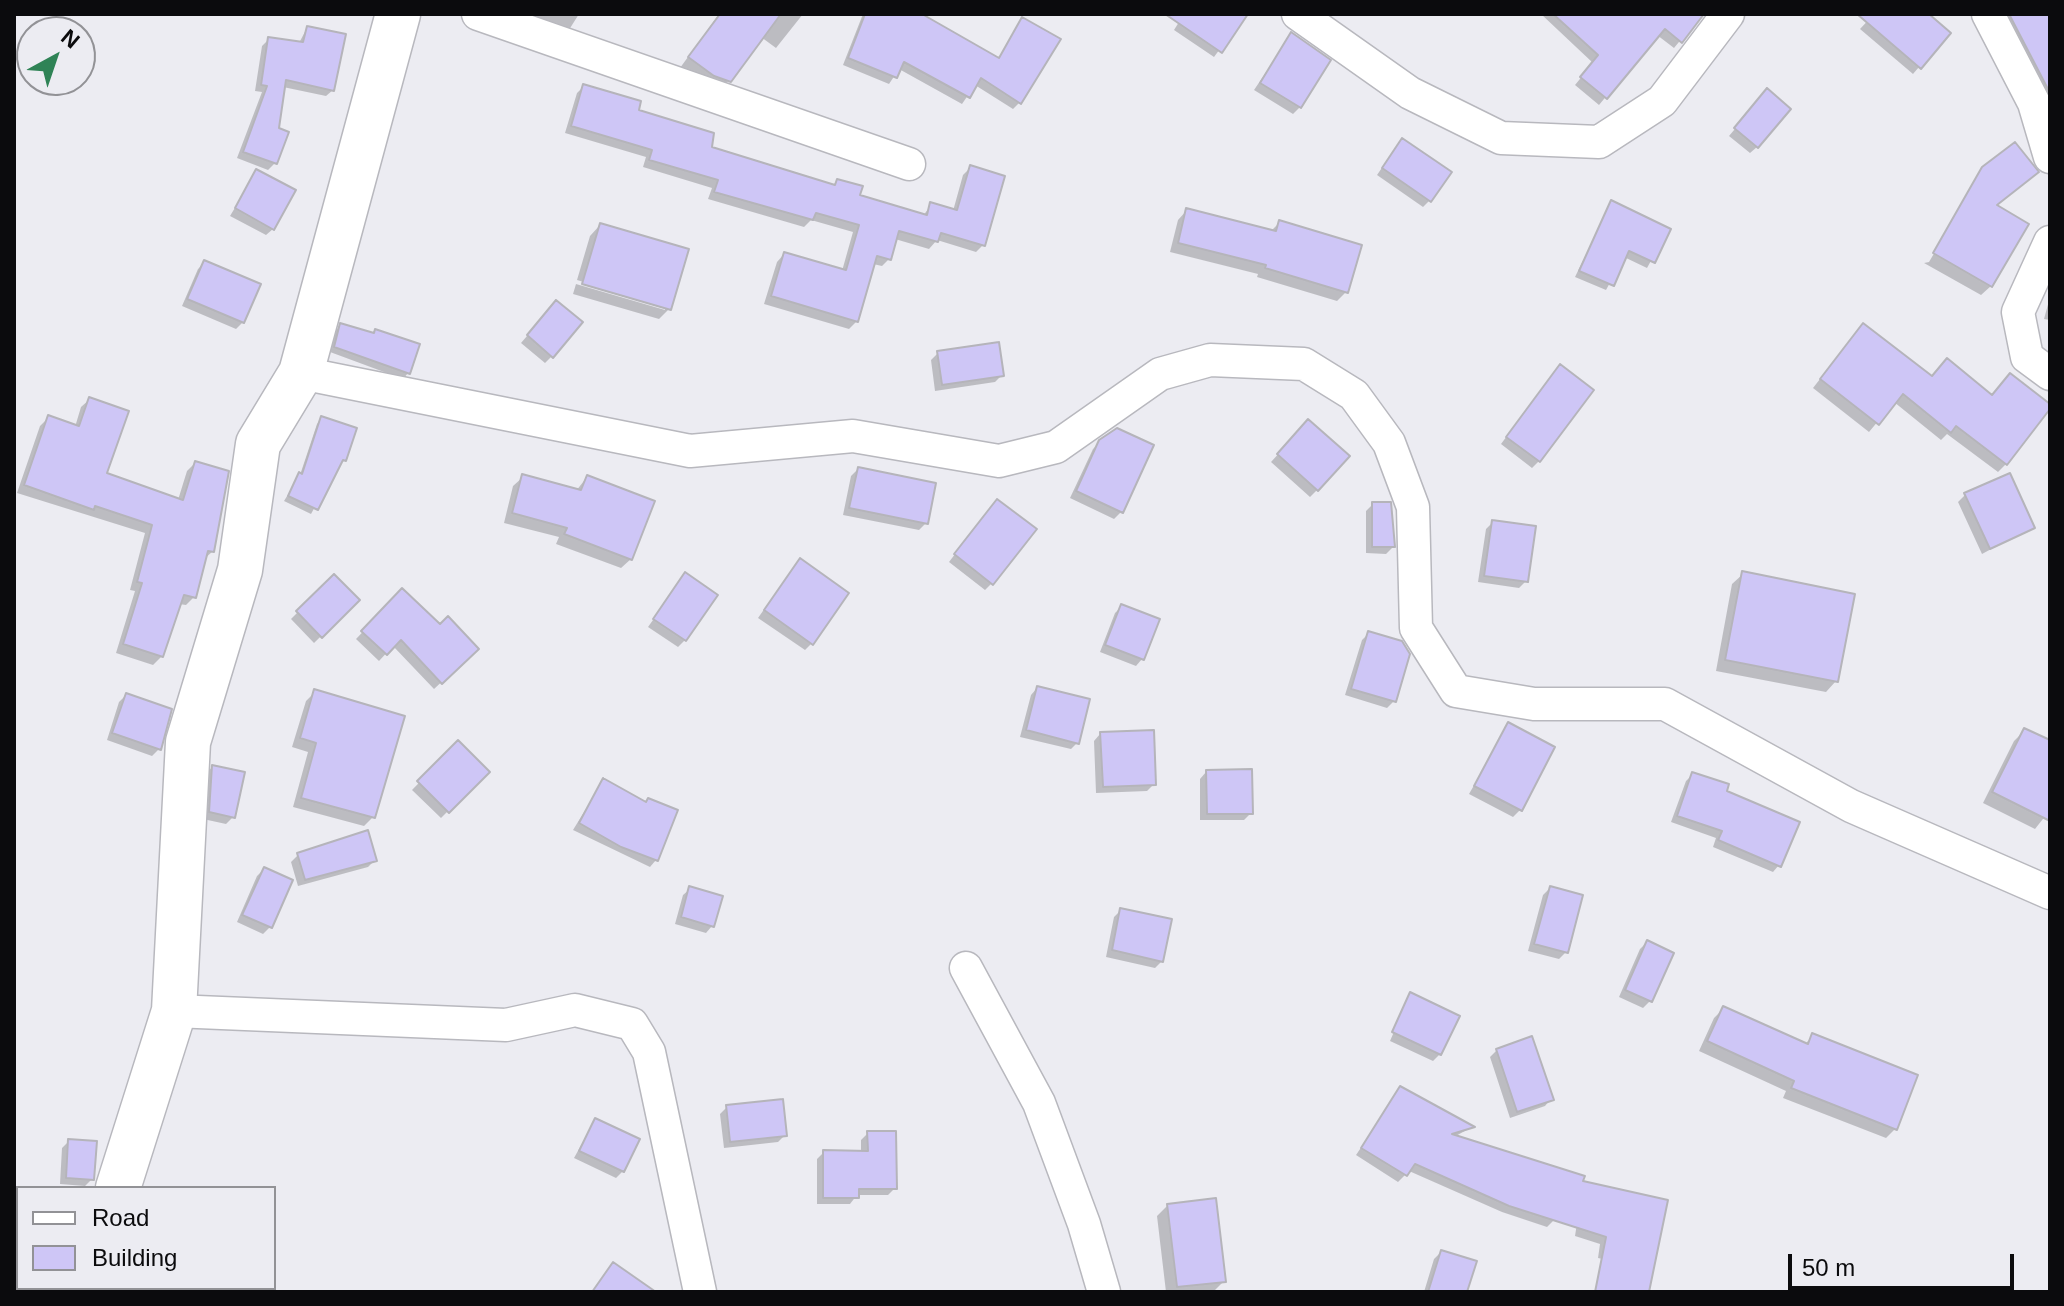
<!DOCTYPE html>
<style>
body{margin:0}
#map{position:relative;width:2064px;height:1306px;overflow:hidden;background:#ececf2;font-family:Helvetica,sans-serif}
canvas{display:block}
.frame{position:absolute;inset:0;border:16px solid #0b0b0d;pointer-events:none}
.legend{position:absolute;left:16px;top:1186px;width:260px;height:104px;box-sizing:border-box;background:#ececf2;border:2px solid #929296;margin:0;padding:10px 14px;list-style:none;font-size:24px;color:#0b0b0d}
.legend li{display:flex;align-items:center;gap:16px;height:40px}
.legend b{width:40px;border:2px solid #929296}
.north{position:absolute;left:16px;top:16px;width:80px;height:80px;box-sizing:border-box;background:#ececf2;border:2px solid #929296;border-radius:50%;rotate:40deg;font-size:22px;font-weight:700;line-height:32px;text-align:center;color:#0b0b0d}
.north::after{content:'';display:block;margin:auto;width:28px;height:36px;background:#2f8356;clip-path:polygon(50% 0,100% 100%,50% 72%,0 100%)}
.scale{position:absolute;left:1788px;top:1254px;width:226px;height:36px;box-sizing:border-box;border:4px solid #0b0b0d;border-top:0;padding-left:10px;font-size:24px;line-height:28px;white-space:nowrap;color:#0b0b0d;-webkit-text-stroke:6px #ececf2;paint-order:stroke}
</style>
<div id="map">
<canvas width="2064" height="1306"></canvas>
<div class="frame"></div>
<ul class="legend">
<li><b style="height:10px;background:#fff"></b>Road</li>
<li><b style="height:22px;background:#cec6f6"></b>Building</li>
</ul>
<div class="north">N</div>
<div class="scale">50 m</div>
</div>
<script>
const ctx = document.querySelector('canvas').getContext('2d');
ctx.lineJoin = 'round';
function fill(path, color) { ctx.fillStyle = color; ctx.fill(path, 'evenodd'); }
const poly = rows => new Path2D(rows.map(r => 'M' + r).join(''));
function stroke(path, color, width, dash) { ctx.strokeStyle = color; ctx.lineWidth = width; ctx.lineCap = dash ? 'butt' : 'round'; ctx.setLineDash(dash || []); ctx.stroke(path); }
const shadow = poly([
 [523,14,579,14,567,33],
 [719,14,803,14,776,48,761,37,720,91,680,68],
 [863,14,922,14,998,59,1023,20,1020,102,1013,109,975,85,962,104,899,69,889,84,843,65],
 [1167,14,1246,14,1214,57,1174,30,1179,22],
 [1541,14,1702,14,1674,48,1657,35,1599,105,1575,85,1593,63],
 [1874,14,1926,14,1919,67,1913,74,1860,29],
 [1999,14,2049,14,2050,113],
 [307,28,333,90,326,96,283,87,275,163,268,170,237,158,262,92,255,91,262,46,269,39,299,43],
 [1291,35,1300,107,1293,114,1254,90],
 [584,86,710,149,833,186,838,181,858,196,923,216,931,205,953,211,963,175,971,167,983,245,976,252,937,240,929,249,895,239,889,259,882,266,873,264,857,321,849,329,764,304,777,262,784,254,842,271,853,232,811,220,804,227,708,199,712,188,643,167,646,157,565,133,577,93],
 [1761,98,1757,147,1750,153,1729,136],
 [1396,147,1430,200,1423,207,1377,175],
 [1983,170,2037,172,1995,207,1991,286,1981,295,1924,263,1929,262],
 [257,171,273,229,266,235,230,216],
 [1611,203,1668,230,1647,268,1624,257,1606,290,1575,277],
 [1187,210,1270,232,1280,222,1346,292,1337,301,1257,277,1258,274,1170,252,1178,220],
 [600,225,669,309,659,319,573,294,576,284,665,310,665,306,577,280,590,236],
 [205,262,243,322,236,329,182,306,198,269],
 [2050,297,2050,320,2044,319],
 [550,309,552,356,545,363,521,343],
 [341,325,372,334,376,331,408,373,403,379,330,352,335,331],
 [1855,334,2006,464,1998,472,1947,434,1941,440,1894,402,1869,432,1813,388],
 [938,353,1002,375,995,382,935,391,931,360],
 [1553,374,1539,461,1532,468,1501,444],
 [90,399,104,474,178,500,187,471,195,463,212,552,204,559,194,597,186,605,179,604,162,656,153,665,116,653,135,591,130,590,145,533,17,493,40,426,49,417,75,427,81,407],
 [322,418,345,460,338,465,311,514,284,501,300,475,317,424],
 [1301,429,1317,490,1310,497,1271,462],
 [1100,442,1121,512,1114,519,1070,498,1093,449],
 [858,469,926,523,919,530,843,515,851,476],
 [523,477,576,491,587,477,631,559,621,568,556,544,559,537,504,523,513,486],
 [1965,495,2032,527,1982,554,1958,502],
 [1373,504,1393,547,1386,554,1366,553,1366,511],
 [990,508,992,583,985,590,949,562],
 [1493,522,1526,581,1519,588,1478,582,1486,529],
 [793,568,811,644,805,650,758,618],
 [1743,574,1836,681,1826,692,1716,671,1732,584],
 [685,575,685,640,678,647,648,627],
 [334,576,358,600,314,643,291,619],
 [402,591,440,627,477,649,434,689,393,646,379,661,356,639],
 [1122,606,1142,659,1136,666,1100,652,1115,613],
 [1369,633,1394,701,1387,708,1345,695,1362,640],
 [1037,688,1077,743,1071,749,1020,737,1031,695],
 [315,692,373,817,364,826,293,807,308,752,292,747,306,701],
 [126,695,159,749,152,756,107,740,119,702],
 [1509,724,1520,810,1513,817,1469,794],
 [2025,730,2050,743,2050,810,2035,829,1983,803,2014,741],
 [1100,734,1154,784,1147,791,1096,793,1094,741],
 [458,743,487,772,441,818,412,790],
 [212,767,233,817,226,824,203,819,206,774],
 [1206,772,1251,813,1244,820,1200,820,1200,779],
 [1693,774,1724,792,1779,865,1773,872,1713,847,1716,838,1671,822,1686,781],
 [603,781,656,860,650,867,573,830],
 [298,855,375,860,368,867,298,886,291,862],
 [264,869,290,881,270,927,263,934,237,922,257,876],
 [1550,888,1566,952,1559,959,1528,951,1543,895],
 [690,889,712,926,706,933,675,924,683,895],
 [1121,910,1162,961,1155,968,1106,957,1114,917],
 [1647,942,1650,1001,1643,1008,1619,997,1640,949],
 [1410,995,1440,1054,1433,1061,1390,1041],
 [1724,1008,1804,1045,1813,1036,1895,1129,1886,1138,1783,1098,1786,1091,1699,1051,1714,1018],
 [1497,1050,1551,1099,1545,1106,1510,1118,1490,1057],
 [1401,1088,1472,1127,1454,1137,1554,1220,1547,1227,1502,1212,1409,1171,1398,1182,1356,1155],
 [727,1107,785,1135,778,1142,724,1148,720,1114],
 [595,1120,623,1171,616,1178,574,1158],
 [868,1133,895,1188,888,1195,857,1195,850,1204,817,1204,817,1159,824,1152,861,1153,861,1140],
 [69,1141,92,1179,85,1186,60,1184,62,1148],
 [1582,1191,1646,1268,1598,1258,1600,1244,1575,1236],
 [1167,1206,1224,1281,1213,1292,1166,1292,1157,1216],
 [1441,1252,1465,1292,1424,1292,1434,1259]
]);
const building = poly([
 [720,14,781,14,731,82,714,76,688,57,720,14],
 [865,14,922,14,999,58,1022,17,1061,39,1021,104,981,78,970,98,904,62,897,78,848,58,865,14],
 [1165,14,1248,14,1222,53,1165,14],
 [1553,14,1704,14,1682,43,1665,29,1607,99,1580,77,1598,55,1553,14],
 [1857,14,1929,14,1951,33,1921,69,1857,14],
 [2009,14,2050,14,2050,93,2009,14],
 [307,26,346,34,334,91,286,80,279,128,289,132,277,164,243,152,267,86,261,85,268,37,303,42,307,26],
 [1291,32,1331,60,1301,108,1260,83,1291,32],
 [583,84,641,101,639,110,714,133,712,147,835,185,837,179,863,186,860,195,927,215,930,202,957,210,970,165,1005,176,985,246,941,233,938,242,899,231,891,260,877,256,858,322,771,296,784,252,846,270,859,225,816,213,813,220,714,192,718,180,649,160,652,150,571,126,583,84],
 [1767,88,1791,109,1758,148,1734,128,1767,88],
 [1402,138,1452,172,1431,202,1382,168,1402,138],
 [2015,142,2039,172,1997,205,2029,224,1992,287,1933,253,1982,167,2015,142],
 [256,169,296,190,274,230,235,208,256,169],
 [1611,200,1671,229,1655,263,1629,251,1614,286,1579,271,1611,200],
 [1186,208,1276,231,1279,220,1362,245,1348,293,1265,268,1266,265,1178,243,1186,208],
 [600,223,689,249,671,310,582,284,600,223],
 [204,260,261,284,244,323,187,299,204,260],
 [556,300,583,322,553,358,527,335,556,300],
 [340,323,374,333,375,329,420,344,410,374,334,347,340,323],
 [1863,323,1932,376,1947,358,1992,395,2010,373,2050,404,2050,409,2007,465,1956,426,1951,433,1903,394,1879,425,1820,379,1863,323],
 [999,342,1004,376,942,385,937,351,999,342],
 [1560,364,1594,390,1540,462,1506,437,1560,364],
 [89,397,129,411,107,473,183,500,195,461,229,471,214,552,208,551,196,598,184,595,163,657,123,644,142,583,137,582,152,525,95,506,94,510,24,485,48,415,79,426,89,397],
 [321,416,357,428,346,461,343,460,318,510,288,496,299,472,302,474,321,416],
 [1308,419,1350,456,1318,491,1277,454,1308,419],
 [1117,428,1154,445,1123,513,1076,491,1099,440,1117,428],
 [858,467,936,483,928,524,849,508,858,467],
 [2010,473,2035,528,1990,549,1964,493,2010,473],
 [522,474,581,490,587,475,655,501,632,560,564,534,567,528,512,513,522,474],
 [997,499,1037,529,993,585,954,554,997,499],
 [1372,502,1391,502,1395,547,1372,547,1372,502],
 [1492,520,1536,526,1528,582,1484,576,1492,520],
 [800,558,849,593,813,645,764,610,800,558],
 [1742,571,1855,594,1838,682,1725,660,1742,571],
 [685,572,718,595,686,641,653,619,685,572],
 [334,574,360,600,322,638,296,611,334,574],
 [402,588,440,624,448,616,479,649,442,684,401,640,387,655,361,631,402,588],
 [1121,604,1160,619,1144,660,1105,645,1121,604],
 [1368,631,1402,641,1410,654,1396,702,1351,689,1368,631],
 [1037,686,1090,699,1079,744,1026,730,1037,686],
 [314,689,405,716,375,818,301,798,316,743,300,738,314,689],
 [126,693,172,709,161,750,112,733,126,693],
 [1508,722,1555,747,1522,811,1474,786,1508,722],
 [2024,728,2050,740,2050,821,1992,792,2024,728],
 [1154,730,1156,785,1103,787,1100,732,1154,730],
 [458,740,490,772,449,813,417,781,458,740],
 [212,765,245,772,235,818,209,812,212,765],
 [1252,769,1253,814,1207,814,1206,770,1252,769],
 [1692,772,1729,784,1727,791,1800,822,1781,867,1718,840,1722,831,1677,816,1692,772],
 [603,778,646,802,648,798,678,810,658,861,621,847,579,823,603,778],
 [368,830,377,861,305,880,297,853,368,830],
 [264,867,293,880,272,928,242,915,264,867],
 [689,886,723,896,714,927,681,917,689,886],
 [1550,886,1583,895,1568,953,1534,944,1550,886],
 [1120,908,1172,919,1163,962,1112,950,1120,908],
 [1647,940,1674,953,1652,1002,1625,990,1647,940],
 [1410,992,1460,1016,1441,1055,1392,1032,1410,992],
 [1723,1006,1808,1044,1812,1033,1918,1075,1897,1130,1791,1088,1794,1081,1707,1041,1723,1006],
 [1532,1036,1554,1100,1517,1112,1496,1049,1532,1036],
 [1400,1086,1475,1127,1452,1134,1585,1176,1583,1181,1668,1200,1649,1292,1595,1292,1606,1237,1509,1206,1415,1164,1407,1176,1361,1148,1400,1086],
 [783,1099,787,1136,730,1142,726,1105,783,1099],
 [595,1118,640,1139,624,1172,579,1151,595,1118],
 [867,1131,896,1131,897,1189,859,1189,859,1198,823,1198,823,1150,868,1151,867,1131],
 [68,1139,97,1141,94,1180,66,1178,68,1139],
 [1216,1198,1226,1282,1177,1287,1167,1204,1216,1198],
 [1441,1250,1477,1261,1467,1292,1428,1292,1441,1250],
 [613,1262,656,1292,592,1292,613,1262]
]);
const street = poly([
 [478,14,909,164],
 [1298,14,1410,93,1501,138,1599,142,1662,101,1728,14],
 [1988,14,2034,103,2050,157],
 [2050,242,2018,312,2027,357,2050,374],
 [301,373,690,451,853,436,999,461,1056,447,1160,374,1210,360,1304,364,1354,395,1389,443,1413,507,1416,628,1456,691,1534,704,1665,704,1851,806,2050,893],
 [966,968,1039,1103,1084,1224,1104,1292],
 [174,1011,506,1025,575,1010,632,1024,649,1052,700,1292]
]);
const secondary = poly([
 [118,1188,174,1011,188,742,240,570,258,444,301,373,398,14],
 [97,1292,97,1288]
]);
fill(shadow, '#0003');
fill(building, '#cec6f6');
stroke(building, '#b5b4ba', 2);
stroke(street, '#b8b8be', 35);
stroke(secondary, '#b8b8be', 47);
stroke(street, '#fff', 32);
stroke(secondary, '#fff', 44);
</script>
